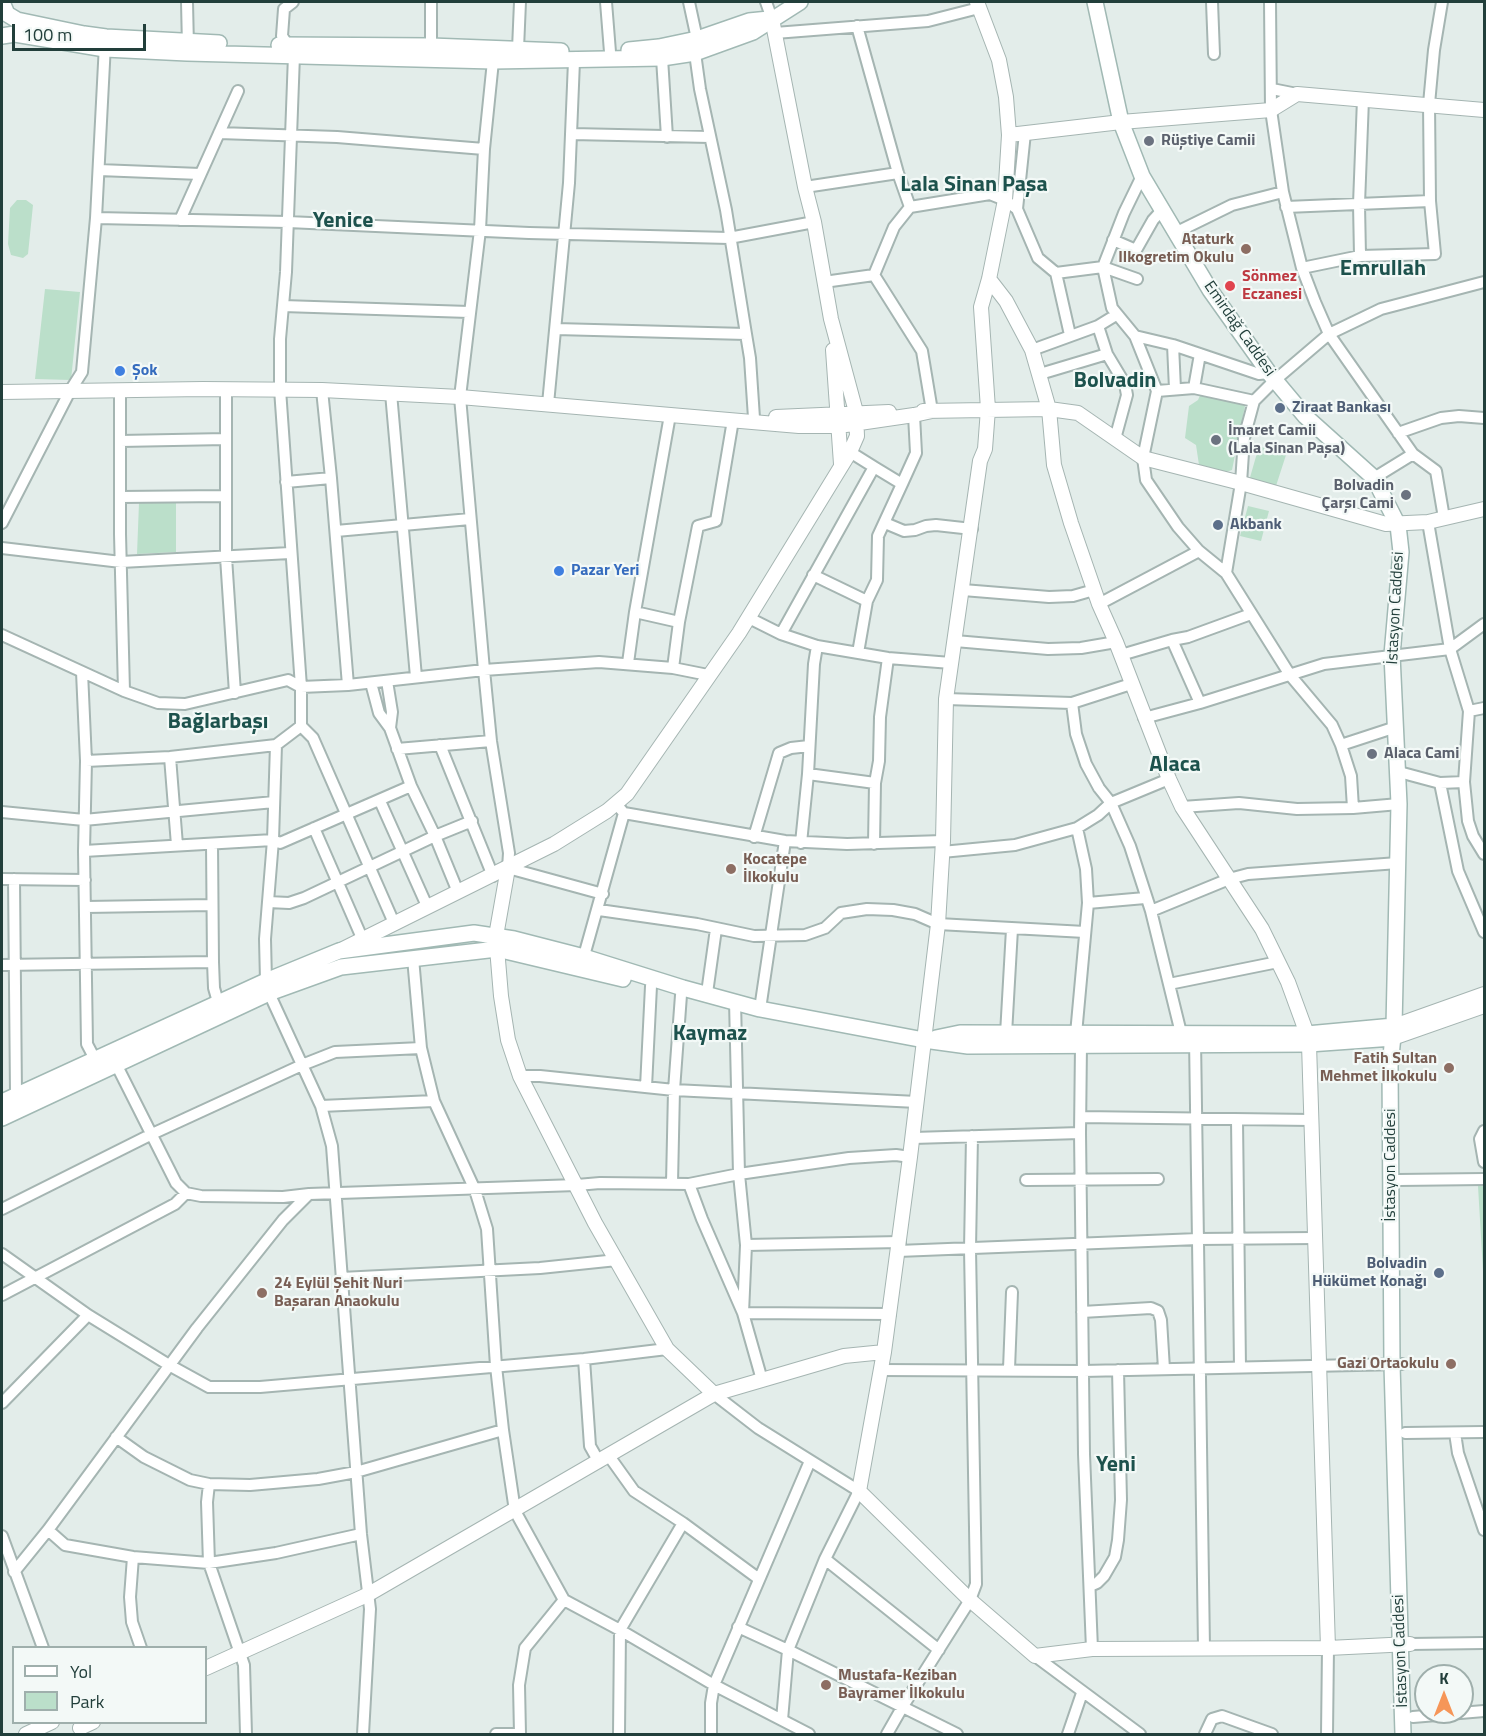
<!DOCTYPE html>
<meta charset="utf-8">
<style>
body{margin:0}
#map{position:relative;width:1486px;height:1736px;overflow:hidden;background:#e3edea;font-family:"Titillium Web",sans-serif}
canvas{display:block}
.frame{position:absolute;inset:0;border:3px solid #223f3b;pointer-events:none}
.legend{position:absolute;left:12px;top:1646px;width:195px;height:78px;box-sizing:border-box;background:#f3f9f7;border:2px solid #9fafac;margin:0;padding:8px 10px;list-style:none;font-size:18px;color:#223f3b}
.legend li{display:flex;align-items:center;gap:12px;height:30px}
.legend b{width:30px;border:2px solid #9fafac}
.north{position:absolute;left:1414px;top:1664px;width:60px;height:60px;box-sizing:border-box;background:#f3f9f7;border:2px solid #9fafac;border-radius:50%;rotate:0deg;font-size:16px;font-weight:700;line-height:24px;text-align:center;color:#223f3b}
.north::after{content:'';display:block;margin:auto;width:21px;height:27px;background:#f69658;clip-path:polygon(50% 0,100% 100%,50% 72%,0 100%)}
.scale{position:absolute;left:12px;top:24px;width:134px;height:27px;box-sizing:border-box;border:3px solid #223f3b;border-top:0;padding-left:8px;font-size:18px;line-height:21px;white-space:nowrap;color:#223f3b;-webkit-text-stroke:4px #f3f9f7;paint-order:stroke}
</style>
<div id="map">
<canvas width="1486" height="1736"></canvas>
<div class="frame"></div>
<ul class="legend">
<li><b style="height:8px;background:#fff"></b>Yol</li>
<li><b style="height:16px;background:#bbdfca"></b>Park</li>
</ul>
<div class="north">K</div>
<div class="scale">100 m</div>
</div>
<script>
const ctx = document.querySelector('canvas').getContext('2d');
ctx.lineJoin = 'round';
function fill(path, color) { ctx.fillStyle = color; ctx.fill(path, 'evenodd'); }
const poly = rows => new Path2D(rows.map(r => 'M' + r).join(''));
function stroke(path, color, width, dash) { ctx.strokeStyle = color; ctx.lineWidth = width; ctx.lineCap = dash ? 'butt' : 'round'; ctx.setLineDash(dash || []); ctx.stroke(path); }
function drawText(font, color, halo, rows, align = 'center') {
  ctx.font = font + ' "Titillium Web",sans-serif'; ctx.lineWidth = 4.5; ctx.setLineDash([]); ctx.textBaseline = 'middle'; ctx.strokeStyle = halo; ctx.fillStyle = color; for (const [text, x, y, turn = 0] of rows) {
    ctx.save(); ctx.translate(x, y); ctx.rotate((+turn || 0) * Math.PI / 180); ctx.textAlign = isNaN(turn) ? turn : align; if (halo) ctx.strokeText(text, 0, 0); ctx.fillText(text, 0, 0); ctx.restore();
  }
}
const green = poly([
 [17,200,26,200,33,205,28,254,23,258,11,255,8,244,10,208],
 [45,289,80,292,71,380,35,379],
 [1202,391,1246,401,1232,470,1226,472,1210,470,1199,465,1196,445,1185,438,1189,406,1198,400],
 [1259,446,1286,455,1275,489,1249,481],
 [139,503,176,503,176,552,137,554],
 [1248,506,1269,511,1261,541,1240,536],
 [1484,1184,1484,1288,1478,1186]
]);
const minor = poly([
 [187,2,188,47],
 [293,2,284,9,282,36,294,55,286,272,280,339,280,389,301,687,301,726,313,738,394,923],
 [431,2,431,46],
 [606,2,610,52],
 [689,2,697,39],
 [766,2,772,19],
 [1212,2,1214,54],
 [1270,2,1271,110,1283,192,1302,268,1315,302,1329,334,1413,454,1436,471,1444,518],
 [857,26,898,173,910,207],
 [775,33,928,21,979,8],
 [518,49,520,2],
 [695,53,700,89,726,210,746,334,750,358,754,418],
 [662,58,667,137],
 [493,61,484,149,480,230,460,397,484,670,491,741,509,853,508,868,603,894],
 [1272,89,1297,94],
 [219,133,337,137,484,149],
 [572,134,710,137],
 [99,170,200,174],
 [1142,176,1124,213,1103,267,1112,308,1135,336,1157,391,1143,458,1146,480,1178,527,1199,551,1226,573,1290,675,1332,725,1341,745,1351,776,1353,808],
 [805,187,898,173],
 [1286,207,1430,201],
 [1017,209,1025,133],
 [96,218,288,222,529,233,729,238,814,222],
 [180,220,238,91],
 [1177,232,1232,205,1283,192],
 [1113,240,1136,250,1153,220,1163,209],
 [1360,256,1359,204,1363,99],
 [1302,268,1360,256,1435,254,1430,201,1429,104,1434,50,1442,2],
 [1056,273,1070,335],
 [824,282,874,275],
 [283,306,469,312],
 [1098,326,1107,354,1125,384,1127,395,1115,439],
 [556,329,746,334],
 [1135,336,1173,345,1259,374,1269,373],
 [1173,345,1175,389],
 [1032,350,1098,326,1116,315],
 [1040,374,1107,354],
 [1194,388,1200,354],
 [226,389,226,557,235,693],
 [322,390,331,478,348,685],
 [120,391,120,534,124,691],
 [1157,391,1194,388,1254,401],
 [391,393,416,677],
 [548,404,569,183,574,61],
 [932,411,922,351,874,275,894,227,910,207,990,194,1005,200,1017,209,1038,258,1056,273,1103,267,1137,279],
 [1398,433,1441,418,1459,416,1484,418],
 [120,441,226,439],
 [1374,478,1413,454],
 [286,482,331,478],
 [902,484,916,453,914,415],
 [120,497,225,496],
 [1428,522,1450,649,1469,711,1464,782,1468,821,1473,836,1484,854],
 [2,523,70,391,82,372,96,218,105,44],
 [885,523,904,531,915,530,926,526,936,525,972,529],
 [336,531,470,519],
 [2,548,121,562,290,553],
 [1226,573,1241,483,1244,438,1254,401,1274,381,1329,334,1381,309,1484,282],
 [813,575,867,601],
 [963,590,1049,597,1073,596,1094,590],
 [1099,604,1199,551],
 [635,612,679,622],
 [749,618,781,634,817,646,888,658,951,663],
 [781,634,874,467,850,452],
 [2,635,124,691,158,703,185,704,288,680,301,687,348,685,484,670,599,662,673,668,708,675],
 [1172,640,1200,703],
 [955,641,1048,649,1081,648,1116,642],
 [858,653,867,601,877,580,878,536,902,484,874,467],
 [1121,655,1172,640,1188,637,1251,614],
 [628,663,635,612,670,415],
 [673,668,679,622,698,526,716,521,733,420],
 [82,672,86,761,84,851,87,1044,98,1065],
 [387,681,392,712,390,728],
 [371,683,379,713,390,728,411,786,435,836,458,892],
 [946,699,1072,703,1131,684],
 [1072,703,1076,734,1086,764,1099,788,1111,803,1130,846,1151,911,1181,1033],
 [1469,711,1484,708],
 [1144,718,1200,703,1324,664,1450,649,1484,624],
 [276,745,273,840,265,939,266,981,269,993,321,1106,332,1146,361,1534,370,1609,363,1734],
 [440,745,493,876],
 [1341,745,1396,727],
 [397,749,491,741],
 [170,757,177,845],
 [86,761,170,757,276,745,301,726],
 [1399,772,1440,783,1464,782],
 [808,774,875,783],
 [1440,783,1458,871,1484,932],
 [380,801,427,906],
 [616,804,624,813,785,841,847,844,943,841],
 [1182,807,1239,803,1297,809,1353,808,1399,804],
 [2,812,84,820,274,802],
 [314,828,362,938],
 [1077,828,1086,869,1088,903,1076,1034,1081,1045,1080,1133,1084,1454,1092,1649],
 [754,837,779,753,791,748,809,746],
 [801,843,808,774,814,664,817,646],
 [212,844,213,962,214,988,218,1002],
 [874,844,875,783,879,761,880,717,888,658],
 [84,851,273,840,280,843,411,786],
 [942,852,1015,845,1077,828,1098,815,1111,803,1169,779],
 [2,879,85,880],
 [14,879,16,1095],
 [268,902,289,903,304,898,435,836,472,821],
 [1088,903,1145,898],
 [86,907,212,905],
 [599,910,697,924,754,936,805,935,825,928,841,913,867,909,893,910,915,914,938,924,1085,932],
 [1151,911,1229,879,1248,874,1398,863],
 [413,958,421,1048,434,1101,475,1190,487,1229,496,1366,503,1430,515,1511,564,1600,620,1630,714,1685,809,1734],
 [582,963,624,813],
 [2,965,213,962],
 [1169,984,1278,962],
 [707,993,716,929],
 [735,1001,739,1174,746,1245,743,1313,762,1380],
 [760,1009,785,841],
 [1006,1034,1012,929],
 [1195,1039,1204,1648],
 [113,1058,176,1183,186,1193,201,1196,283,1197,309,1194,577,1185,600,1183,689,1184,739,1174,849,1158,896,1155,910,1157],
 [520,1076,540,1076,674,1090,917,1102],
 [646,1087,651,986],
 [321,1106,434,1101],
 [1081,1117,1311,1120],
 [1237,1120,1240,1367],
 [1484,1131,1480,1139,1484,1162],
 [913,1138,1080,1133],
 [1026,1180,1158,1179],
 [1398,1180,1484,1179],
 [672,1183,674,1090,681,995],
 [689,1184,702,1219,743,1313,890,1314],
 [2,1209,152,1134,302,1065,335,1052,421,1048],
 [746,1245,900,1242],
 [898,1251,1198,1239,1315,1238],
 [2,1254,88,1315,169,1365,209,1387,260,1387,584,1359,667,1349],
 [341,1278,540,1268,617,1260],
 [2,1295,175,1204,186,1193],
 [1082,1312,1151,1308,1158,1311,1161,1320,1164,1369],
 [584,1359,590,1446,599,1462],
 [1009,1369,1012,1292],
 [880,1370,1083,1371,1402,1364],
 [714,1394,758,1428,859,1491,825,1559,788,1650,782,1720],
 [2,1403,88,1315],
 [1405,1433,1484,1432],
 [1455,1433,1458,1453,1484,1530],
 [116,1437,144,1457,190,1480,209,1484,250,1485,318,1479,356,1472,503,1430],
 [609,1456,634,1491,683,1523,759,1579],
 [209,1484,207,1502,209,1563,244,1665,246,1734],
 [48,1530,65,1545,133,1557,209,1563,276,1553,361,1534],
 [2,1536,43,1648],
 [133,1557,130,1597,132,1622,141,1648],
 [825,1559,939,1650],
 [14,1572,48,1530,197,1328,283,1220,309,1194],
 [1090,1586,1097,1583,1104,1576,1115,1557,1118,1540,1121,1500,1118,1370],
 [738,1627,788,1650,957,1734],
 [1410,1644,1484,1643],
 [1035,1656,1140,1734],
 [1413,1717,1484,1711],
 [496,1734,520,1734],
 [520,1734,519,1685,525,1648,564,1600],
 [619,1734,620,1630,683,1523],
 [711,1734,711,1703,714,1685,810,1461],
 [887,1734,903,1706,970,1600,976,1584,970,1249,972,1136],
 [1068,1734,1082,1693],
 [1205,1734,1212,1719,1222,1716,1272,1734],
 [1327,1734,1328,1648]
]);
const tertiary = poly([
 [977,2,999,60,1006,97,1009,135,1005,200,989,279,981,307,988,409,985,449,980,461,946,699,943,841,938,924,910,1157,884,1352,859,1491,970,1600,1035,1656,1092,1649,1328,1648,1410,1644],
 [1009,135,1121,122,1271,110,1297,94,1484,110],
 [989,279,1006,301,1032,350,1049,409,1054,465,1071,523,1099,604,1116,642,1169,779,1182,807,1262,929,1288,982,1307,1034,1309,1044,1328,1648],
 [833,350,841,464],
 [2,392,203,389,322,390,460,397,799,426,839,426,914,415,932,411],
 [923,411,1049,409,1078,413,1143,458,1241,483,1386,524,1428,522,1484,509],
 [776,417,889,412],
 [508,868,496,936,501,996,508,1040,520,1076,595,1223,667,1349,714,1394],
 [341,950,554,844,607,811,627,794,739,633,850,452,857,436,856,412,831,319,814,222,805,187,772,19],
 [1394,1026,1484,994],
 [1393,1038,1484,1006],
 [206,1668,367,1595,714,1394,844,1356,884,1352],
 [80,1728,93,1722],
 [26,1734,52,1722]
]);
const secondary = poly([
 [2,2,7,14,17,20,84,34,106,37,219,43],
 [1095,2,1121,122,1142,176,1210,290,1269,373,1305,416,1374,478,1398,525,1401,552,1392,655,1399,804,1394,1026,1390,1066,1392,1365,1403,1734],
 [2,36,15,34,105,49,187,53,493,61,662,58,695,53,753,32,800,2],
 [279,45,431,46,561,51],
 [629,50,659,47,697,39,749,21,769,19],
 [936,1038,960,1033,1307,1034,1394,1026],
 [2,1102,266,981,339,951,474,933,514,939,584,957,683,988,760,1009,924,1040,968,1046,1309,1044,1393,1038],
 [2,1118,269,993,341,967,497,949,623,979]
]);
const markers = [
 [1149,141,6,"#6b7280"],
 [1246,249,6,"#8d6e63"],
 [1230,286,6,"#e0444e"],
 [120,371,6,"#3f7fe0"],
 [1280,408,6,"#5c6f8a"],
 [1216,440,6,"#6b7280"],
 [1406,495,6,"#6b7280"],
 [1218,525,6,"#5c6f8a"],
 [559,571,6,"#3f7fe0"],
 [1372,754,6,"#6b7280"],
 [731,869,6,"#8d6e63"],
 [1449,1068,6,"#8d6e63"],
 [1439,1273,6,"#5c6f8a"],
 [262,1293,6,"#8d6e63"],
 [1451,1364,6,"#8d6e63"],
 [826,1685,6,"#8d6e63"]
];
const worshipNames = [
 ["Rüştiye Camii",1161,141],
 ["İmaret Camii",1228,431],
 ["(Lala Sinan Paşa)",1228,449],
 ["Bolvadin",1394,486,"right"],
 ["Çarşı Cami",1394,504,"right"],
 ["Alaca Cami",1384,754]
];
const educationNames = [
 ["Ataturk",1234,240],
 ["Ilkogretim Okulu",1234,258],
 ["Kocatepe",743,860,"left"],
 ["İlkokulu",743,878,"left"],
 ["Fatih Sultan",1437,1059],
 ["Mehmet İlkokulu",1437,1077],
 ["24 Eylül Şehit Nuri",274,1284,"left"],
 ["Başaran Anaokulu",274,1302,"left"],
 ["Gazi Ortaokulu",1439,1364],
 ["Mustafa-Keziban",838,1676,"left"],
 ["Bayramer İlkokulu",838,1694,"left"]
];
const healthNames = [
 ["Sönmez",1242,277],
 ["Eczanesi",1242,295]
];
const streetNames = [
 ["Emirdağ Caddesi",1239,329,55],
 ["İstasyon Caddesi",1396,608,-87],
 ["İstasyon Caddesi",1391,1165,-90],
 ["İstasyon Caddesi",1401,1651,-92]
];
const shopNames = [
 ["Şok",132,371],
 ["Pazar Yeri",571,571]
];
const serviceNames = [
 ["Ziraat Bankası",1292,408],
 ["Akbank",1230,525],
 ["Bolvadin",1427,1264,"right"],
 ["Hükümet Konağı",1427,1282,"right"]
];
const districtNames = [
 ["Lala Sinan Paşa",974,186],
 ["Yenice",343,222],
 ["Emrullah",1383,270],
 ["Bolvadin",1115,382],
 ["Bağlarbaşı",218,723],
 ["Alaca",1175,766],
 ["Kaymaz",710,1035],
 ["Yeni",1116,1466]
];
fill(green, '#bbdfca');
stroke(minor, '#a5b5b2', 14);
stroke(tertiary, '#a5b5b2', 16);
stroke(secondary, '#a1b9b4', 18);
stroke(minor, '#fff', 10);
stroke(tertiary, '#fff', 14);
stroke(secondary, '#fff', 15);
for (const [x, y, r, color] of markers) { const dot = new Path2D(); dot.arc(x, y, r, 0, 2 * Math.PI); ctx.fillStyle = color; ctx.fill(dot); stroke(dot, '#f3f9f7', 2); }
drawText('bold 16px', '#5b616d', '#f3f9f7', worshipNames, 'left');
drawText('bold 16px', '#785e54', '#f3f9f7', educationNames, 'right');
drawText('bold 16px', '#be3a42', '#f3f9f7', healthNames, 'left');
drawText('16px', '#223f3b', '#f3f9f7', streetNames);
drawText('bold 16px', '#366cbe', '#f3f9f7', shopNames, 'left');
drawText('bold 16px', '#4e5e75', '#f3f9f7', serviceNames, 'left');
drawText('bold 22px', '#1d524d', '#f3f9f7', districtNames);
</script>
